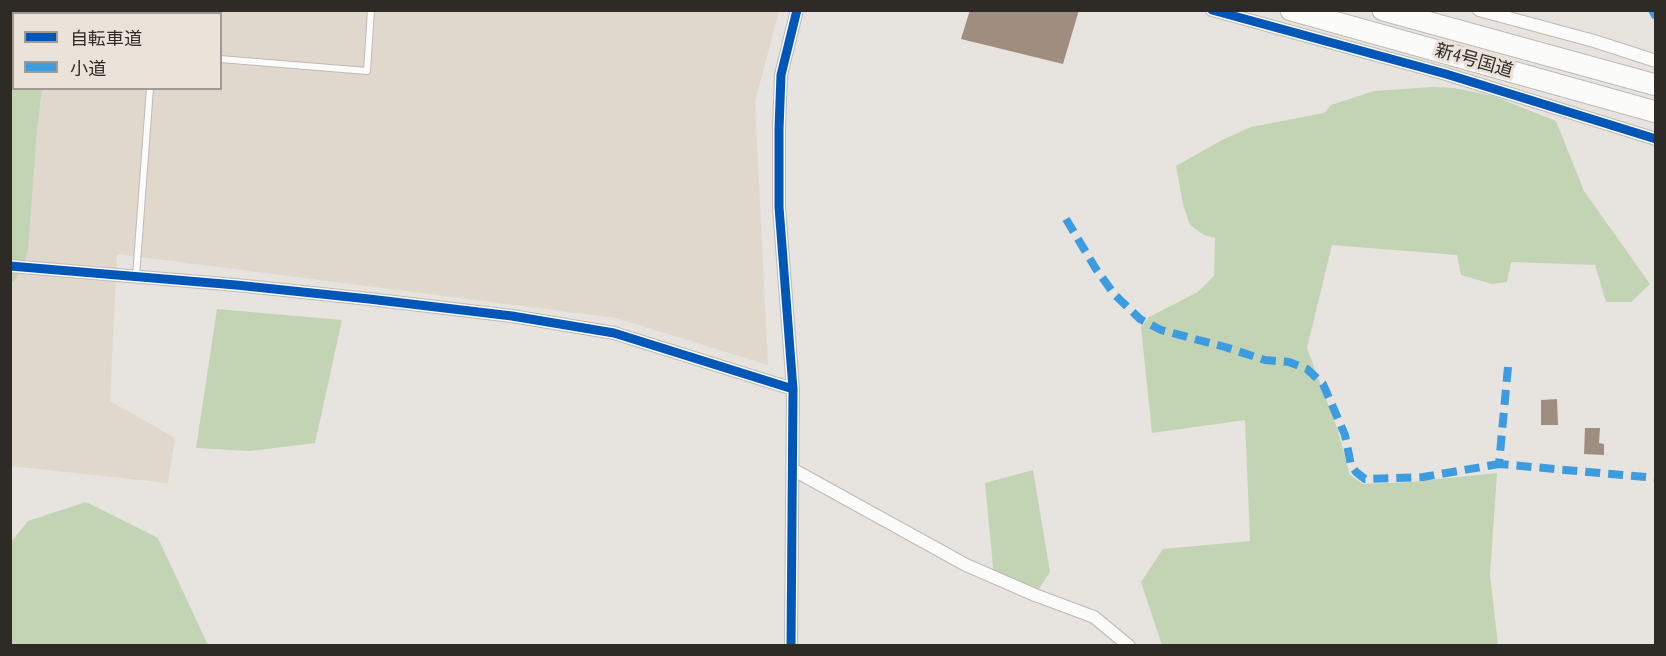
<!DOCTYPE html>
<meta charset="utf-8">
<style>
body{margin:0}
#map{position:relative;width:1666px;height:656px;overflow:hidden;background:#e7e3de;font-family:"PT Sans Narrow","Noto Sans JP",sans-serif}
canvas{display:block}
.frame{position:absolute;inset:0;border:12px solid #2e2b27;pointer-events:none}
.legend{position:absolute;left:12px;top:12px;width:210px;height:78px;box-sizing:border-box;background:#ebe3da;border:2px solid #9f9992;margin:0;padding:8px 10px;list-style:none;font-size:18px;color:#2e2b27}
.legend li{display:flex;align-items:center;gap:12px;height:30px}
.legend b{width:30px;border:2px solid #9f9992}
</style>
<div id="map">
<canvas width="1666" height="656"></canvas>
<div class="frame"></div>
<ul class="legend">
<li><b style="height:8px;background:#0057b8"></b>自転車道</li>
<li><b style="height:8px;background:#3d9ce0"></b>小道</li>
</ul>
</div>
<script>
const ctx = document.querySelector('canvas').getContext('2d');
ctx.lineJoin = 'round';
function fill(path, color) { ctx.fillStyle = color; ctx.fill(path, 'evenodd'); }
const poly = rows => new Path2D(rows.map(r => 'M' + r).join(''));
function stroke(path, color, width, dash) { ctx.strokeStyle = color; ctx.lineWidth = width; ctx.lineCap = dash ? 'butt' : 'round'; ctx.setLineDash(dash || []); ctx.stroke(path); }
function drawText(font, color, halo, rows, align = 'center') {
  ctx.font = font + ' "PT Sans Narrow","Noto Sans JP",sans-serif'; ctx.lineWidth = 6; ctx.setLineDash([]); ctx.textBaseline = 'middle'; ctx.strokeStyle = halo; ctx.fillStyle = color; for (const [text, x, y, turn = 0] of rows) {
    ctx.save(); ctx.translate(x, y); ctx.rotate((+turn || 0) * Math.PI / 180); ctx.textAlign = isNaN(turn) ? turn : align; if (halo) ctx.strokeText(text, 0, 0); ctx.fillText(text, 0, 0); ctx.restore();
  }
}
const built = poly([
 [11,11,779,11,755,102,768,365,616,318,117,254,110,401,175,438,168,483,11,466],
 [14,14,220,14,220,88,14,88]
]);
const green = poly([
 [11,11,53,11,53,13,14,14,14,88,42,89,37,130,28,251,21,270,14,281,11,283],
 [1432,87,1454,88,1493,96,1556,121,1584,191,1650,284,1631,302,1606,302,1595,265,1511,262,1507,282,1492,284,1461,275,1457,255,1332,245,1307,348,1338,431,1350,475,1363,484,1410,482,1497,473,1490,575,1498,645,1162,645,1141,582,1163,549,1250,541,1245,420,1152,433,1141,327,1149,317,1198,292,1214,276,1215,238,1204,235,1190,225,1183,204,1176,166,1220,141,1251,127,1324,113,1331,105,1374,91],
 [217,309,342,320,315,443,250,451,196,448],
 [1033,470,1050,572,1035,595,994,577,985,483],
 [86,502,158,538,208,645,11,645,11,542,28,521]
]);
const building = poly([
 [970,10,1079,10,1063,64,961,39],
 [1557,399,1558,425,1541,425,1541,400],
 [1585,428,1600,428,1599,443,1604,444,1604,455,1584,454]
]);
const service = poly([
 [10,42,14,42],
 [220,59,367,71,371,10],
 [136,276,150,88]
]);
const minor = poly([
 [1212,10,1446,74,1656,139],
 [1479,10,1594,41,1656,61],
 [10,266,236,285,369,299,512,316,614,333,793,389],
 [792,469,966,565,1035,595,1094,617,1129,646],
 [791,646,793,389,779,207,779,129,781,75,797,10]
]);
const trunk = poly([
 [1291,10,1656,112],
 [1383,10,1656,85]
]);
const quiet = poly([
 [1652,10,1656,17],
 [1066,219,1096,269,1114,294,1140,319,1161,330,1225,347,1265,360,1289,362,1307,369,1323,384,1345,435,1351,465,1356,472,1365,479,1423,477,1499,464],
 [1508,367,1499,464,1656,478]
]);
const cycleway = poly([
 [1212,10,1446,74,1656,139],
 [10,266,236,285,369,299,512,316,614,333,793,389],
 [791,646,793,389,779,207,779,129,781,75,797,10]
]);
const streetNames = [
 ["新4号国道",1474,61,16]
];
fill(built, '#e1d8cd');
fill(green, '#c3d4b5');
fill(building, '#9f8e80');
stroke(service, '#bebab6', 8);
stroke(minor, '#bebab6', 14);
stroke(trunk, '#bebab6', 23);
stroke(service, '#fbfbfa', 6);
stroke(minor, '#fbfbfa', 12);
stroke(trunk, '#fbfbfa', 21);
stroke(quiet, '#3d9ce0', 8, [15, 8]);
stroke(cycleway, '#0057b8', 9);
drawText('18px', '#2e2b27', '#ebe3da', streetNames);
</script>
